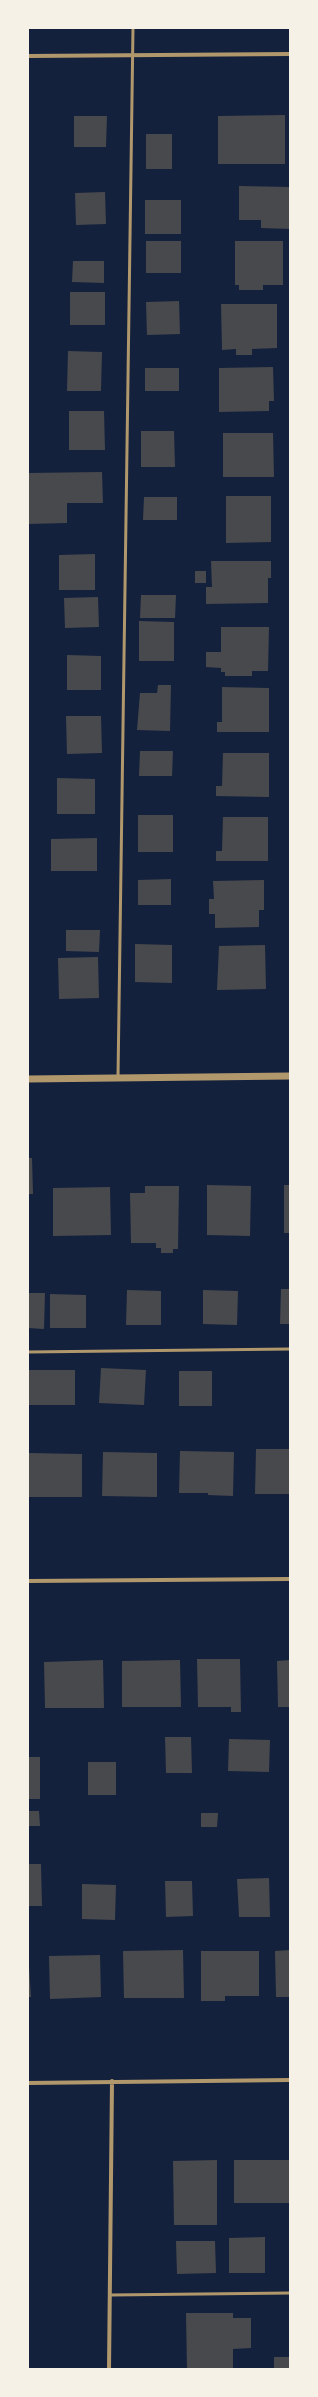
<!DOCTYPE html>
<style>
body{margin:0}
#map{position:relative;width:318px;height:2397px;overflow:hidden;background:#14213d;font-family:Merriweather,serif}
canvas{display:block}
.frame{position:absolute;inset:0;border:29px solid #f6f1e7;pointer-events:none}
</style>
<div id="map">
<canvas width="318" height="2397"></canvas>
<div class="frame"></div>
</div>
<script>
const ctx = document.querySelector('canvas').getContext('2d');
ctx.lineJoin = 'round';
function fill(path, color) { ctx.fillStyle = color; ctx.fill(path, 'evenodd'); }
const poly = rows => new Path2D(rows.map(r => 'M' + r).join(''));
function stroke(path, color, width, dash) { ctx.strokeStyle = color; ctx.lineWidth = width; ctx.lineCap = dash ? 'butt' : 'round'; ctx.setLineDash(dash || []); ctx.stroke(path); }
const building = poly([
 [285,115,285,164,218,164,218,116],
 [74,116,107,116,106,147,74,147],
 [146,134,172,134,172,169,146,169],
 [239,186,290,187,290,229,261,228,261,220,239,220],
 [105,192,106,224,76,225,75,193],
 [145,200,181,200,181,234,145,234],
 [146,241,181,241,181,273,146,273],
 [235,241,283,241,283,285,263,285,263,290,239,290,239,285,235,285],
 [73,261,104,261,104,283,72,282],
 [70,292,105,292,105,325,70,325],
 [179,301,180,334,147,335,146,302],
 [221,304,277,304,277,348,252,349,252,355,236,355,236,349,222,350],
 [68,351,102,352,101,391,67,391],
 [273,367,274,401,269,401,269,411,219,412,219,368],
 [145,368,179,368,179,391,145,391],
 [69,411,104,411,105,450,69,450],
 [141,431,174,431,175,467,141,467],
 [223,433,273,433,274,477,223,477],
 [102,472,103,503,67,503,67,523,28,524,28,473],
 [226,496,271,496,271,542,226,543],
 [144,497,177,497,177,520,143,520],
 [95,554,95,590,59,590,59,555],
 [211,561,271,561,271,578,268,578,268,603,206,604,206,587,212,587],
 [195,571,206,571,206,583,195,583],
 [141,595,176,595,175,618,140,618],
 [98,597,99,627,65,628,64,598],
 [139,621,174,622,174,661,139,661],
 [221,627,269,627,268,671,252,671,252,676,225,676,225,672,221,672,221,668,206,667,206,652,221,652],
 [67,655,101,656,101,690,67,690],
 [158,685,171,685,170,731,137,730,140,693,157,693],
 [222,687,269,688,269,732,217,732,217,722,222,722],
 [66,716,101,716,102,753,67,754],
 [140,751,173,751,172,776,139,776],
 [223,753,269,753,269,797,216,796,216,786,222,786],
 [57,778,95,779,95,814,57,814],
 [138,815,173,815,173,852,138,852],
 [223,817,268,817,268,861,216,861,216,851,222,851],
 [97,838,97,871,51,871,51,839],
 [171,879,171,905,138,905,138,880],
 [264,880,264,910,259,910,259,927,215,928,215,914,209,914,209,899,214,899,213,881],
 [66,930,100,930,99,952,66,951],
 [135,944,172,945,172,983,135,982],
 [265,945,266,989,217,990,219,946],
 [98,957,99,998,59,999,58,958],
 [28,1158,32,1158,33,1194,28,1194],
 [207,1185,251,1186,250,1236,207,1235],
 [284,1185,290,1185,290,1233,284,1233],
 [145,1186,179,1186,178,1249,173,1249,173,1253,161,1253,161,1248,156,1248,156,1243,131,1243,130,1193,145,1193],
 [110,1187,111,1235,53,1236,53,1188],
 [281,1289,290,1289,290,1324,280,1324],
 [127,1290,161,1291,161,1325,126,1325],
 [203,1290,238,1291,237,1325,203,1324],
 [28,1293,45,1293,44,1329,28,1328],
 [50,1294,86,1295,86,1328,50,1328],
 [101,1368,146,1370,144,1405,99,1403],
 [29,1370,75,1370,75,1405,29,1405],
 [179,1371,212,1371,212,1406,179,1406],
 [256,1449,290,1449,290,1494,255,1494],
 [180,1451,234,1452,233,1496,208,1495,208,1493,179,1493],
 [103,1452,157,1453,157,1497,102,1496],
 [28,1453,82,1454,82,1497,28,1497],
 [197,1659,240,1659,241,1712,231,1712,231,1707,198,1707],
 [103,1660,104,1708,45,1708,44,1662],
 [180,1660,181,1707,122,1707,122,1661],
 [290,1660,290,1707,278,1707,277,1661],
 [165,1737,191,1737,192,1773,166,1773],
 [229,1739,270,1740,269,1772,228,1771],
 [28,1757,40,1757,40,1799,28,1799],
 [88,1762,116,1762,116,1795,88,1795],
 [28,1811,39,1811,40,1826,28,1826],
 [201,1813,218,1813,217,1827,201,1827],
 [28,1864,41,1864,42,1906,28,1906],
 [269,1878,270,1917,239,1917,237,1879],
 [165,1881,192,1881,193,1916,166,1917],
 [82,1884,116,1885,115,1920,82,1919],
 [183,1950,184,1998,124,1998,123,1951],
 [290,1950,290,1997,276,1997,275,1951],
 [28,1951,31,1997,28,1997],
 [201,1951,259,1951,259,1996,225,1996,225,2001,201,2001],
 [100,1955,101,1997,50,1999,49,1956],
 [217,2160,217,2225,174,2225,173,2161],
 [234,2160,290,2160,290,2203,234,2203],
 [265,2237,265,2273,229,2273,229,2238],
 [176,2241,215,2241,216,2273,177,2274],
 [186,2313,233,2313,233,2318,251,2318,251,2348,233,2349,233,2369,187,2369],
 [274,2357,290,2357,290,2369,274,2369]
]);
const service = poly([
 [118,1077,133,28],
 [28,1352,290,1349],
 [111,2295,290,2293]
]);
const minor = poly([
 [28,56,290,54],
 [28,1581,290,1579],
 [28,2083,290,2080],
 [109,2369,112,2081]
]);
const tertiary = poly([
 [28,1079,290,1076]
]);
fill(building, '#48494c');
stroke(service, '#b1986c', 3);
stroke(minor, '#b1986c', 4);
stroke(tertiary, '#b1986c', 7);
</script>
